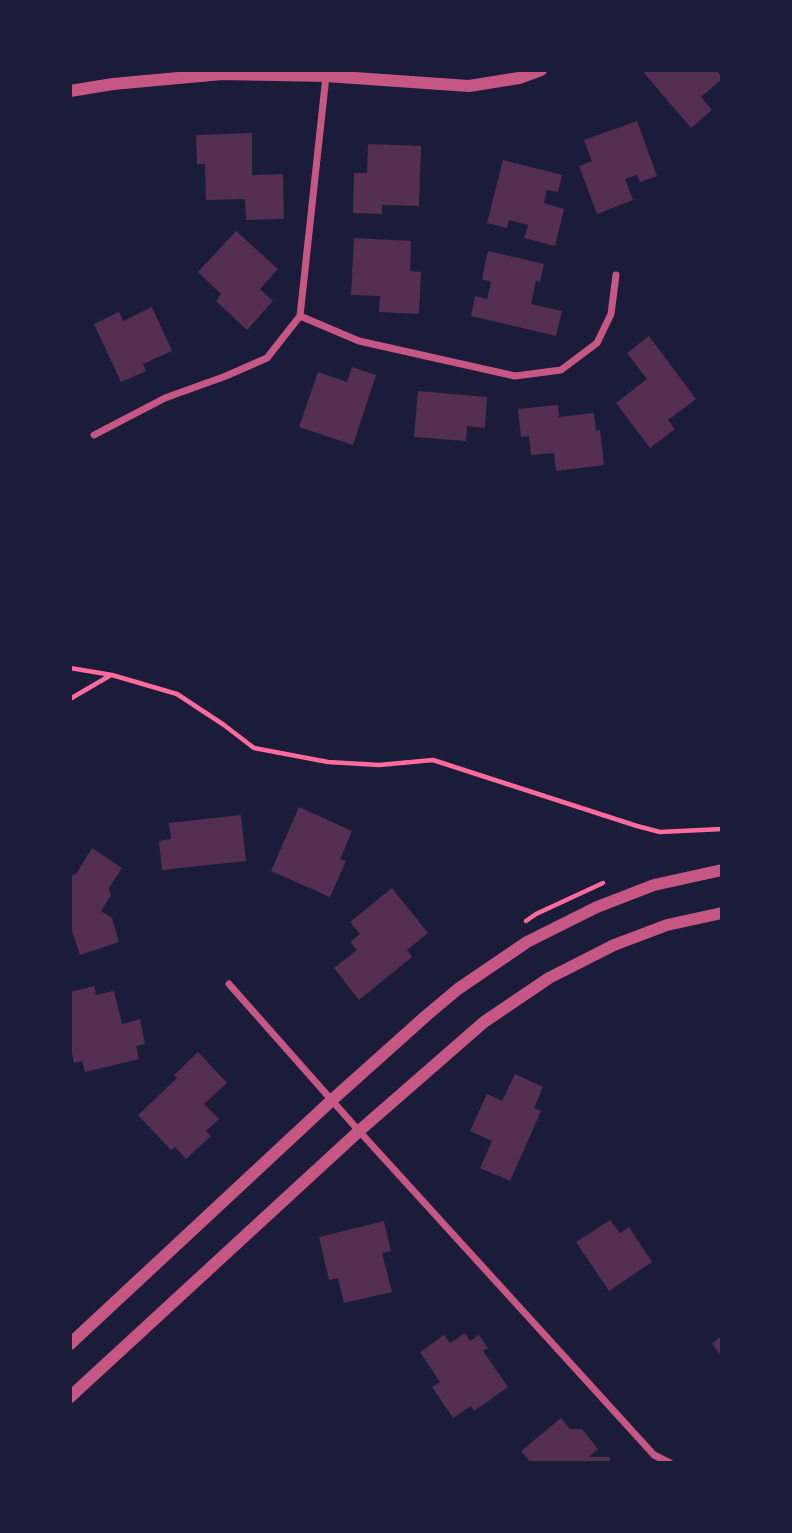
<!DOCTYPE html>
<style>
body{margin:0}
#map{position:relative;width:792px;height:1533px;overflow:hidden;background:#1b1b3a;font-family:"Roboto Condensed",sans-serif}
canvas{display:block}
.frame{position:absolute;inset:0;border:72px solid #1b1b3a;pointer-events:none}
</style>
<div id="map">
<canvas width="792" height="1533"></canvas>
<div class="frame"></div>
</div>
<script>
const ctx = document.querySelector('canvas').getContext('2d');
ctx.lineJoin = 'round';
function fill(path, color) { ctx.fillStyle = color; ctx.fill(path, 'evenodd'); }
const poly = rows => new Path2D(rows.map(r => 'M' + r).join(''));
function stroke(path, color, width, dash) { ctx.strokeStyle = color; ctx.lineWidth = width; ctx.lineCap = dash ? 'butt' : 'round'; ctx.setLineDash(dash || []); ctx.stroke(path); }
const building = poly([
 [647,70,717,70,722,79,701,97,712,110,691,128,644,73],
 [637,121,657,176,640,182,637,175,625,179,633,200,597,214,579,166,592,161,584,140],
 [252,133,252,175,283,174,284,219,246,220,245,199,206,200,205,164,197,164,196,135],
 [368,144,421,146,419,206,382,205,382,214,353,213,354,173,367,173],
 [503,160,562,175,558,192,547,190,544,203,564,209,555,246,524,238,528,225,509,220,507,228,487,223],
 [236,231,278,269,260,289,273,301,247,330,216,301,221,294,198,272],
 [354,238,411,241,410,271,421,272,419,314,379,312,380,296,351,295],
 [488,251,544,264,540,282,536,281,531,304,562,311,556,336,471,316,475,296,487,299,491,282,482,279],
 [152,307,172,351,143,364,146,371,121,382,94,324,119,312,123,321],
 [649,336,696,399,668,420,675,429,650,448,616,403,647,379,627,353],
 [352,367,376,375,353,445,299,427,318,372,347,382],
 [418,391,487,397,485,428,467,426,466,441,414,437],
 [558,405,559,417,594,413,596,431,600,430,604,465,556,471,554,453,531,455,529,436,521,437,518,409],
 [299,807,352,831,340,859,346,861,330,897,271,871],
 [241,815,246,861,162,870,159,841,171,839,169,823],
 [92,848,122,868,109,888,111,895,101,911,112,918,119,942,80,955,70,925,70,876,76,874],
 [392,888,428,933,407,950,412,957,359,1000,334,968,357,950,350,942,360,934,350,922],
 [94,986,96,995,114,991,122,1024,140,1019,145,1044,136,1046,139,1059,85,1072,82,1061,74,1063,70,1045,70,992],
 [198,1052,227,1083,204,1104,219,1119,206,1131,211,1136,186,1159,175,1147,171,1150,138,1115,177,1078,174,1075],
 [515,1074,543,1087,534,1108,541,1111,510,1181,480,1168,492,1141,470,1131,487,1094,502,1101],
 [610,1220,620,1233,629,1227,652,1262,609,1291,576,1242],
 [384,1221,391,1251,382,1253,392,1292,344,1303,338,1278,329,1280,319,1237],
 [465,1333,470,1341,479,1335,488,1348,483,1351,508,1387,474,1411,471,1406,453,1418,432,1387,440,1382,420,1352,444,1335,450,1343],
 [722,1335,722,1357,712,1344],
 [561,1418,570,1429,582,1429,598,1449,589,1457,610,1457,610,1463,531,1463,521,1451]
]);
const path = poly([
 [70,668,112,675,177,694,224,725,254,748,328,762,379,765,433,760,637,826,660,832,722,829],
 [70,699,111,675],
 [526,921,536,914,603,883]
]);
const minor = poly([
 [300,316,359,341,515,376,561,370,597,343,611,314,616,275],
 [94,435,165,398,226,376,267,358,300,316,326,76],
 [229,984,359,1131,654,1455,670,1463]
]);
const tertiary = poly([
 [70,91,113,84,222,74,326,76,469,86,519,78,541,70],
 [70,1344,332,1100,427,1015,458,989,527,942,597,907,654,885,722,870],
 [70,1397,359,1131,484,1022,549,978,614,945,667,925,722,913]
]);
fill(building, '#542f53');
stroke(path, '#ff6b9d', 4.5);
stroke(minor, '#c65784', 7);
stroke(tertiary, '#c65784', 12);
</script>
